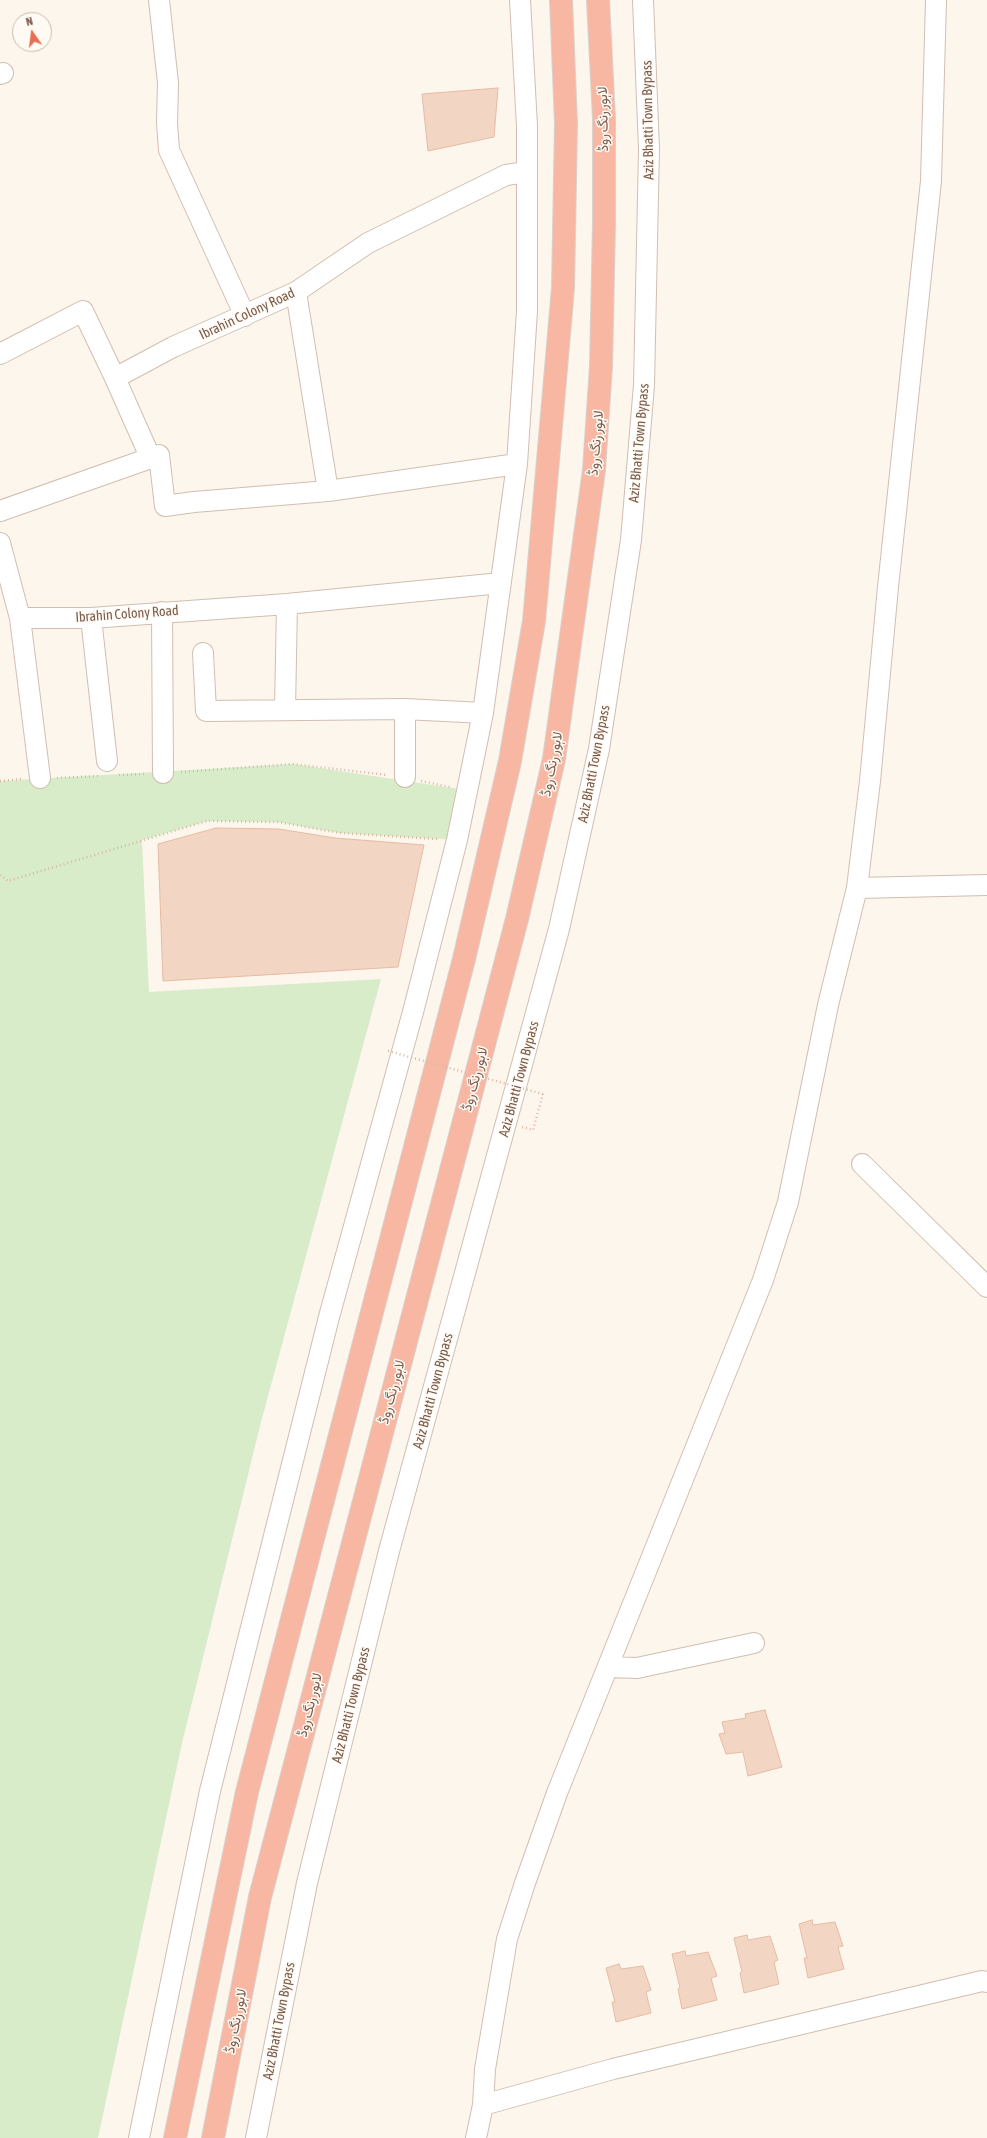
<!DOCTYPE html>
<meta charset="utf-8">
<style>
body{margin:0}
#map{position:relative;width:987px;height:2138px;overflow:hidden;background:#fdf6ec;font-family:"Asap Condensed",sans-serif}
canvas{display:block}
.north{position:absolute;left:12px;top:12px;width:40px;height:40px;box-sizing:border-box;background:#fffaf3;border:1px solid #cabbb1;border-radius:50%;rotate:346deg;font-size:11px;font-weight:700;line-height:16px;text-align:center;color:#7a5c4d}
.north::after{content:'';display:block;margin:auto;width:14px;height:18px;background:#e76f51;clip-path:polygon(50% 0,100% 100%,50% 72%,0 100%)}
</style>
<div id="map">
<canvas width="987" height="2138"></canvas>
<div class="north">N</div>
</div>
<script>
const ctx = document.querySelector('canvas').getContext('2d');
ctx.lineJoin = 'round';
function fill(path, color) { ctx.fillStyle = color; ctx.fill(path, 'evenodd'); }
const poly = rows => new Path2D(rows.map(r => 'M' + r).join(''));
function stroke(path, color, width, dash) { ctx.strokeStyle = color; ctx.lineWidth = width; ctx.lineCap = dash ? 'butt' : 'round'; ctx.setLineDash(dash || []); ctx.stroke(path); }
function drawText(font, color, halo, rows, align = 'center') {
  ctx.font = font + ' "Asap Condensed",Vazirmatn,sans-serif'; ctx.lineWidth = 3; ctx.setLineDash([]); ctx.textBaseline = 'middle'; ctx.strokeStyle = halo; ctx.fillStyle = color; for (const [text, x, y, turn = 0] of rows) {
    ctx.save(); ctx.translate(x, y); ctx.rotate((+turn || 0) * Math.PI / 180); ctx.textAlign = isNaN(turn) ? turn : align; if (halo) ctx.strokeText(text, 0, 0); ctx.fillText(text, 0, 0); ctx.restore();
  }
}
const green = poly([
 [293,764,466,790,457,840,340,833,278,822,207,821,142,840,149,992,381,979,261,1422,182,1743,98,2138,0,2138,0,781]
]);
const building = poly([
 [498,88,494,137,428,151,422,94,498,88],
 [216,828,279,829,335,838,424,845,398,967,163,981,158,844,216,828],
 [765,1710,782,1767,748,1776,743,1752,726,1754,719,1734,725,1733,722,1722,746,1718,745,1714,765,1710],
 [812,1920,813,1925,835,1922,843,1946,838,1947,844,1969,808,1978,804,1958,807,1958,799,1924,812,1920],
 [747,1935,748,1940,770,1936,778,1960,774,1962,779,1984,744,1993,740,1973,742,1972,734,1938,747,1935],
 [685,1951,686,1956,708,1952,717,1976,711,1978,717,2000,682,2009,678,1989,680,1988,672,1954,685,1951],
 [619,1964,621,1969,643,1966,651,1990,646,1992,651,2013,616,2022,612,2002,615,2002,606,1968,619,1964]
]);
const path = poly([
 [181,772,293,764,387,775],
 [119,775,146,774],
 [57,778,98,776],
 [0,781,22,779],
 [421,781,450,787],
 [0,875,8,881,207,821,278,822,340,833,438,839],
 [522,1127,533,1130,543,1094]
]);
const minor = poly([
 [159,0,168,83,167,123,169,150,245,316],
 [0,74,3,73],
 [296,292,328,491],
 [0,354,83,311,115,378,173,347,296,292,368,243,506,175,527,172],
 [115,378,151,459],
 [0,511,159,455,165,506,194,502,328,491,517,464],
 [0,543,20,618,91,618,287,604,501,583],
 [162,612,163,773],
 [20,618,40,778],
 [91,618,107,761],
 [203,653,206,711,405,709,483,713],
 [285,710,287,604],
 [405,777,405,709],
 [857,888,987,885],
 [862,1164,987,1287],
 [608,1667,637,1668,754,1643],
 [483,2105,485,2069,507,1939,525,1883,557,1793,763,1280,788,1202,828,1005,857,888,870,781,888,587,931,181,936,0],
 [139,2138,210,1791,329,1317,413,1012,457,840,483,713,517,464,527,311,527,126,520,0],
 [256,2138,307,1883,389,1551,559,929,599,749,631,540,644,385,649,149,643,0],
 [476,2138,483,2105,613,2069,982,1981,987,1982]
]);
const highway = poly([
 [175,2138,247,1792,464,959,510,761,534,621,563,288,566,124,561,0],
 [213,2138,260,1897,517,919,554,759,594,470,601,366,604,224,604,119,598,0]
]);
const pathBridge = poly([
 [388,1051,543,1094]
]);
const streetNames = [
 ["لاہور رنگ روڈ",603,119,-91],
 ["Aziz Bhatti Town Bypass",648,120,-91],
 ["Ibrahin Colony Road",247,314,-25],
 ["لاہور رنگ روڈ",596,443,-85],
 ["Aziz Bhatti Town Bypass",639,443,-85],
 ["Ibrahin Colony Road",127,614,-4],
 ["لاہور رنگ روڈ",552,764,-79],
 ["Aziz Bhatti Town Bypass",594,764,-79],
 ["لاہور رنگ روڈ",475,1079,-75],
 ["Aziz Bhatti Town Bypass",519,1079,-75],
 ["Aziz Bhatti Town Bypass",433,1391,-75],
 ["لاہور رنگ روڈ",392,1392,-75],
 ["لاہور رنگ روڈ",310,1705,-76],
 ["Aziz Bhatti Town Bypass",351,1705,-76],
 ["لاہور رنگ روڈ",236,2021,-79],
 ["Aziz Bhatti Town Bypass",279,2021,-79]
];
fill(green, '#d8ecc9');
fill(building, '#f3d5c3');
stroke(building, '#e6bba3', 1);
stroke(minor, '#d1beb0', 22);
stroke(highway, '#dad1cd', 24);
stroke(path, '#d9b8a5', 2.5, [1, 3]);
stroke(minor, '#fff', 20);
stroke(highway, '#f7b7a3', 22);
stroke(pathBridge, '#d9b8a5', 2.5, [1, 3]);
drawText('14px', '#7a5c4d', '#fffaf3', streetNames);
</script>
